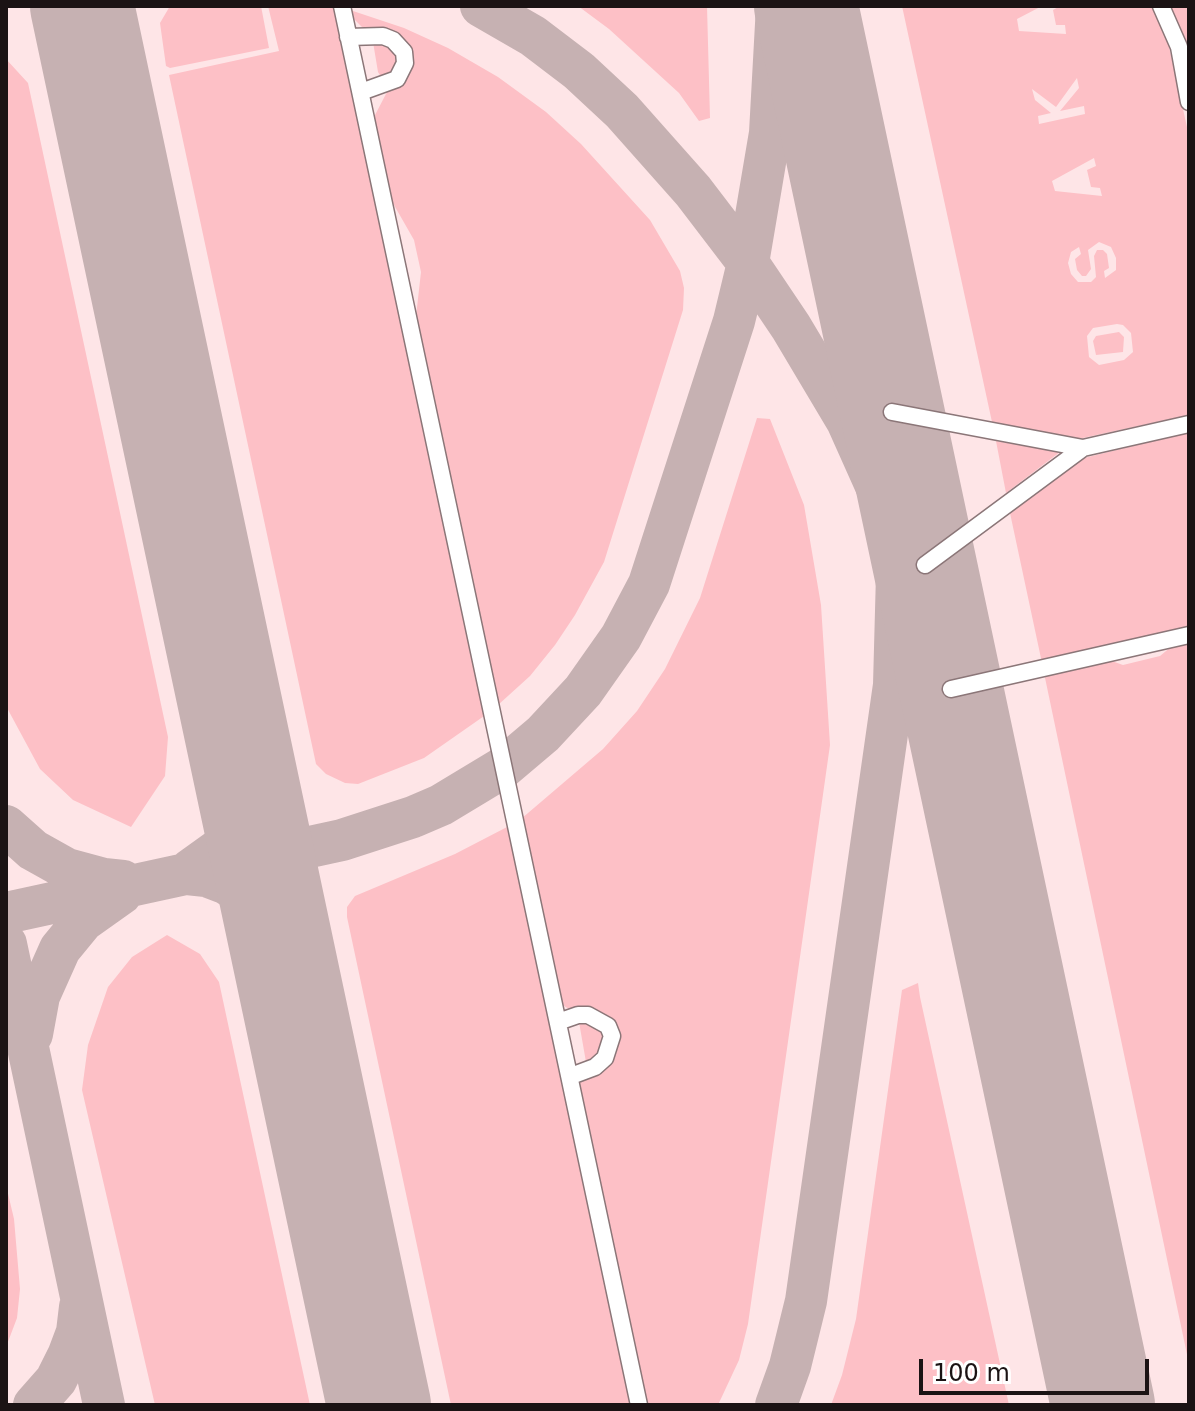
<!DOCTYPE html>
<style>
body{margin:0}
#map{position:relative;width:1195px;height:1411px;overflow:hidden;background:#fee5e7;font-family:"DejaVu Sans",sans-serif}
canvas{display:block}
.frame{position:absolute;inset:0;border:8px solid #1b1314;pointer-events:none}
.scale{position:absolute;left:919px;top:1359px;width:230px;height:36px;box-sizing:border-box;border:4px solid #1b1314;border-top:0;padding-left:10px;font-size:24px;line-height:28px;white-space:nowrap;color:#1b1314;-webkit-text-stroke:6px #fff;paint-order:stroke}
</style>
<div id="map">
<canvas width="1195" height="1411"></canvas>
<div class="frame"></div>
<div class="scale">100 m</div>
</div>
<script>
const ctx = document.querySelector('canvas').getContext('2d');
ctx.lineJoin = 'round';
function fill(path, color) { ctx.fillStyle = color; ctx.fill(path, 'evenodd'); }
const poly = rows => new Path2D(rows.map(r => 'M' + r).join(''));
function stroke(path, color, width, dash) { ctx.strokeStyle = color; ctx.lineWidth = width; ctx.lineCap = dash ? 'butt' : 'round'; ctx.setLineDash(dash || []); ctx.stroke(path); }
const green = poly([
 [170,6,261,6,269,48,170,68,166,66,160,23],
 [268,6,336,6,487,714,424,758,358,784,345,783,326,774,316,764,169,75,279,51],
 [578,6,707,6,710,118,699,121,679,93,609,29],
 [902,6,1042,6,1017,19,1019,31,1066,34,1065,25,1056,25,1053,10,1060,6,1153,6,1166,33,1189,136,1189,415,1078,439,992,422],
 [1077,78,1079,88,1060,111,1084,106,1085,114,1039,124,1038,116,1051,113,1035,100,1032,89,1056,107],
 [1094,158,1096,166,1087,170,1091,187,1100,188,1102,196,1055,191,1052,181],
 [1099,242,1111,247,1116,258,1116,270,1105,278,1104,271,1109,268,1107,254,1103,250,1097,250,1094,256,1096,277,1091,282,1078,282,1071,274,1068,263,1071,252,1079,247,1081,254,1075,259,1077,270,1082,276,1086,276,1091,269,1088,250],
 [1117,324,1123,325,1131,333,1133,352,1124,360,1099,365,1089,357,1087,336,1093,328],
 [1168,6,1189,6,1189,68],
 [350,10,404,28,448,48,498,77,546,112,581,144,650,220,680,271,684,288,683,310,604,562,575,615,555,645,530,676,498,705,415,325,421,272,414,240,390,198,374,117,387,92,395,89,404,81,410,60,374,31,362,27,353,18],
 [373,42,390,45,400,57,395,75,383,80,378,72],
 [6,59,28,83,168,737,165,776,131,827,73,800,40,769,6,706],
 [1119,332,1124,337,1123,352,1096,355,1093,341,1096,336],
 [757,418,770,419,804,505,821,605,830,745,748,1324,739,1360,718,1405,645,1405,579,1085,582,1078,603,1068,614,1059,618,1047,617,1032,610,1019,599,1011,572,1011,561,1004,521,819,603,749,637,711,665,669,700,598],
 [1189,432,1189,631,1042,663,1010,513,1072,461],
 [996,441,1060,452,1006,493],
 [1189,642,1189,1364,1044,673,1106,659,1123,665,1160,656,1172,646],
 [509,826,632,1405,451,1405,347,917,347,907,355,896,455,854],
 [167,935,200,954,219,982,310,1405,155,1405,82,1090,88,1045,108,987,132,957],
 [918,983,920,997,1009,1405,831,1405,842,1375,856,1319,902,990],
 [589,1021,605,1030,605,1050,592,1061,586,1062,579,1022],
 [6,1185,14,1219,20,1289,17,1318,6,1347]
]);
const taxiway = poly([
 [66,6,81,26,91,49],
 [481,6,533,36,579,71,622,111,693,191,748,263,791,327,847,421,885,506],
 [909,568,961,739],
 [6,826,33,850,67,869,104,879,123,881],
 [190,870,222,847,236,827,244,798,244,766],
 [187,874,206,876,227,884,257,904,271,923,283,957],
 [6,913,342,840,413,817,441,805,504,767,543,734,583,691,621,637,649,584,734,321,748,263,770,133,777,6],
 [6,944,104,1405],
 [32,1034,39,996,60,949,83,921,121,894],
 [34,1405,56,1380,68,1356,77,1332,80,1307],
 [776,1405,790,1366,806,1301,894,685,898,537,892,453,875,331]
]);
const runway = poly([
 [82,6,379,1405],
 [806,6,1103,1405]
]);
const minor = poly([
 [342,6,639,1405],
 [1161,6,1179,47,1189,102],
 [348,37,383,36,393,40,404,52,405,63,397,79,361,92],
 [892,412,1083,448],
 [925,565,1083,448,1189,424],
 [951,689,1189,635],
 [558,1022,578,1015,588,1015,608,1026,612,1036,605,1058,595,1067,571,1076]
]);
fill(green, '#fdc0c6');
stroke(taxiway, '#c6b1b2', 42);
stroke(runway, '#c6b1b2', 104);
stroke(minor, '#8b7678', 19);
stroke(minor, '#fff', 16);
</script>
